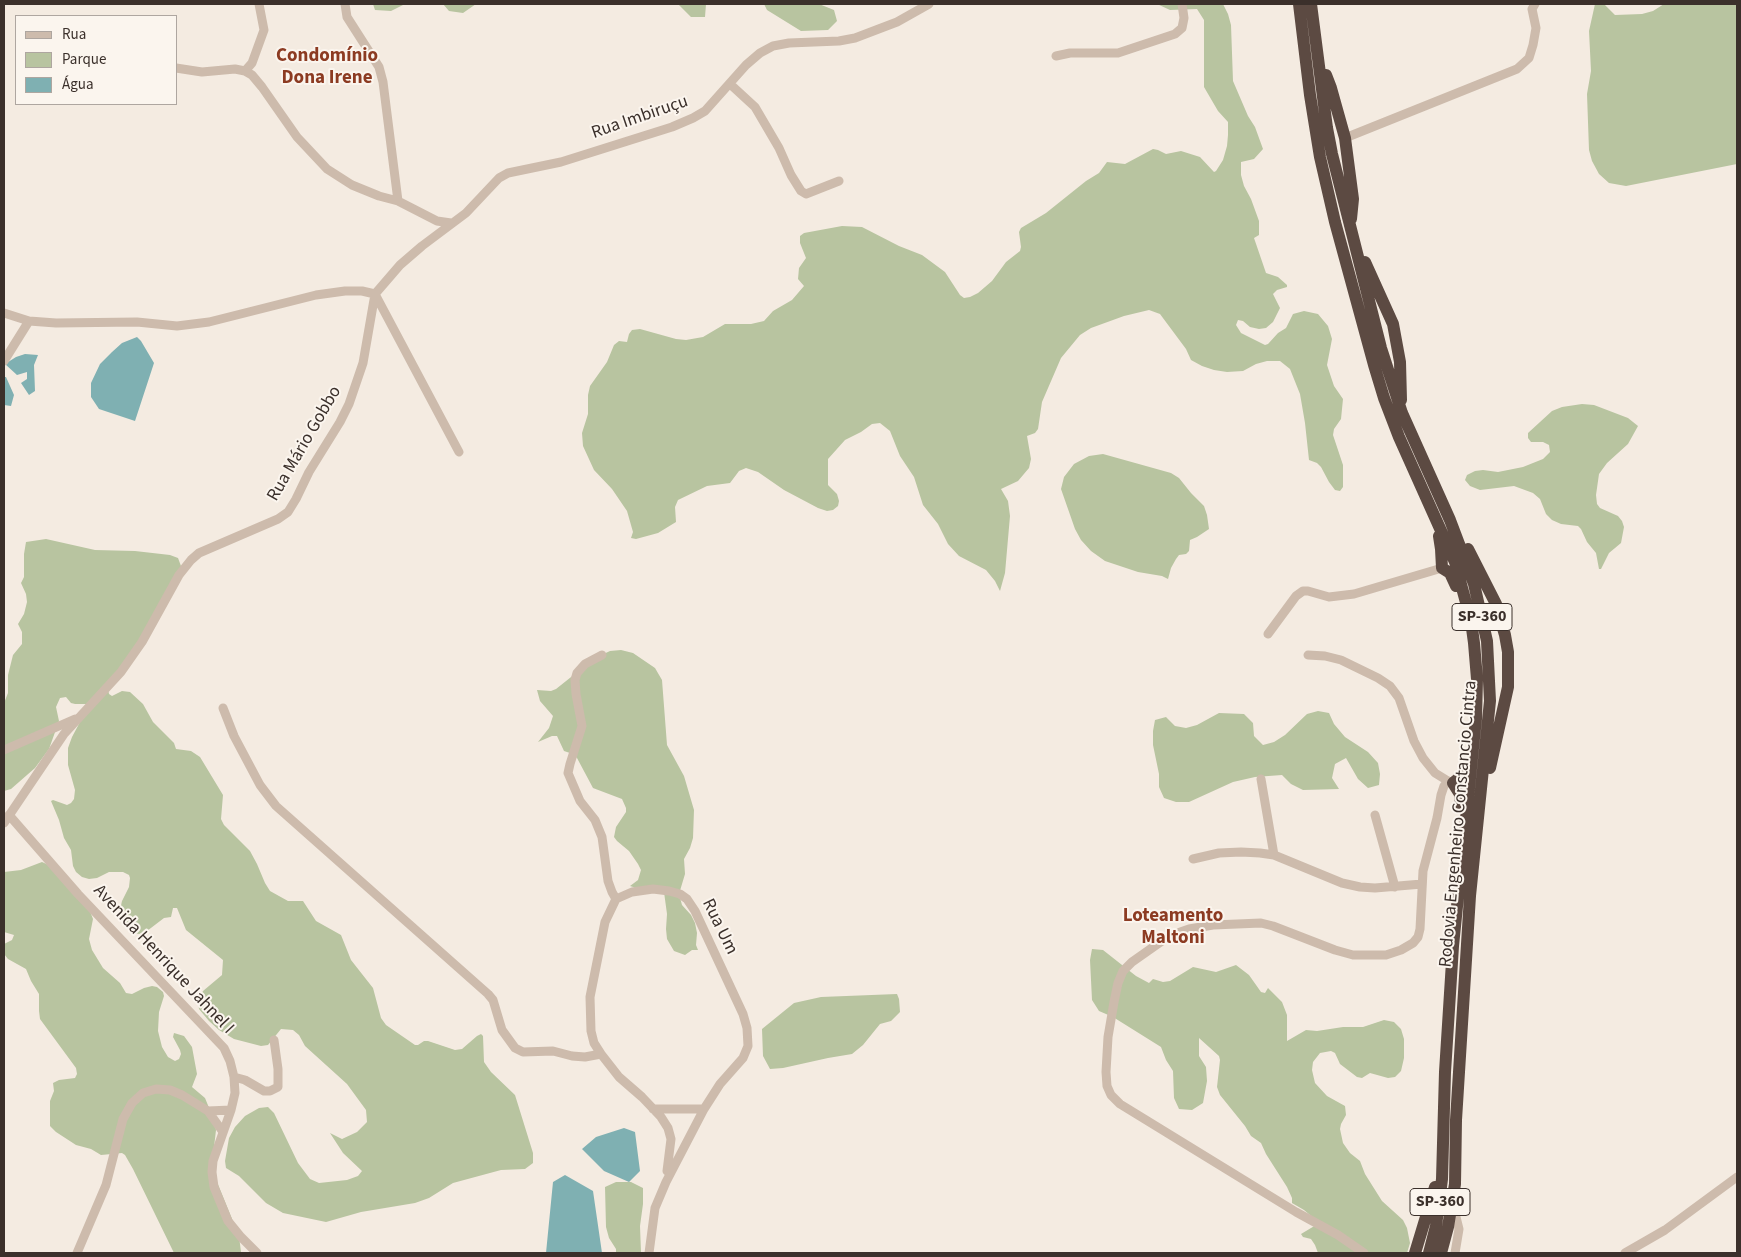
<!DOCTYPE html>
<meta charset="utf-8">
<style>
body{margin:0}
#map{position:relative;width:1741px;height:1257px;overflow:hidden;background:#f4ebe1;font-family:"Source Sans 3",sans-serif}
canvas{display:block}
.frame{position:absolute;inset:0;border:5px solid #3b302b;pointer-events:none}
.legend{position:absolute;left:15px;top:15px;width:162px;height:90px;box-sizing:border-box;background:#fbf5ee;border:1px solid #aea6a0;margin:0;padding:6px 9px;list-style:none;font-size:15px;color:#3b302b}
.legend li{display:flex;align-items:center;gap:10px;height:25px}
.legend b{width:25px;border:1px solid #aea6a0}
</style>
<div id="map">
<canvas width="1741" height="1257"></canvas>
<div class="frame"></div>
<ul class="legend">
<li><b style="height:6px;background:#cdbbac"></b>Rua</li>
<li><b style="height:14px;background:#b8c4a0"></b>Parque</li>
<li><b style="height:14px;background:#7fb0b2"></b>Água</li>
</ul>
</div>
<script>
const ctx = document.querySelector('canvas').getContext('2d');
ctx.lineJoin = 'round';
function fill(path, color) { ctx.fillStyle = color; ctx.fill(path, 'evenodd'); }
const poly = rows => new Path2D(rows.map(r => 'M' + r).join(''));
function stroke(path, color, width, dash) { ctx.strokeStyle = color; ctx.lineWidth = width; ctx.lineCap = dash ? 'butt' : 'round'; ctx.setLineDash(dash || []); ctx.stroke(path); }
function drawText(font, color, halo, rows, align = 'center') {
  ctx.font = font + ' "Source Sans 3",sans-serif'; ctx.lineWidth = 4; ctx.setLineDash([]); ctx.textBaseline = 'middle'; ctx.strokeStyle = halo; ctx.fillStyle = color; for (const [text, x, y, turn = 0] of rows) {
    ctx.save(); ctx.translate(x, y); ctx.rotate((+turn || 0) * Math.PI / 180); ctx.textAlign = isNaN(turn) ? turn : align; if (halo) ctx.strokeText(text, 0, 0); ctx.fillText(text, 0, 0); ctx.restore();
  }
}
const green = poly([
 [373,4,405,4,391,11,375,10],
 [443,4,476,4,463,13,449,11],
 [678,4,706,4,705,17,691,17],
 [764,4,819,4,834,10,837,21,828,30,801,31,767,10],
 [1157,4,1223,4,1228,14,1231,25,1233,81,1248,116,1255,127,1263,149,1254,159,1241,162,1241,175,1244,186,1251,199,1259,221,1259,235,1254,238,1266,273,1278,277,1287,285,1287,287,1277,290,1273,294,1280,308,1273,322,1266,328,1259,329,1250,327,1243,321,1238,320,1236,325,1241,333,1265,345,1268,344,1278,333,1286,328,1293,314,1304,311,1318,314,1328,326,1332,339,1327,365,1334,386,1343,399,1341,419,1334,429,1333,435,1343,465,1343,487,1340,491,1335,490,1329,482,1321,467,1317,463,1309,460,1305,423,1300,394,1290,369,1280,361,1267,361,1256,364,1243,371,1227,372,1214,370,1202,366,1191,360,1186,349,1160,314,1149,310,1124,316,1091,328,1080,335,1061,358,1042,402,1038,429,1035,433,1027,436,1031,459,1029,468,1018,481,1001,489,1008,501,1010,516,1005,573,1000,591,995,581,986,570,959,556,948,544,938,524,923,505,914,477,900,456,890,431,880,423,872,424,861,432,845,440,828,459,828,485,837,494,839,501,838,506,833,510,827,511,818,508,784,490,758,472,746,468,739,471,730,483,707,486,678,500,675,507,676,522,658,533,636,539,631,538,633,532,627,511,612,489,594,470,583,446,582,433,588,414,588,395,590,386,607,362,614,345,619,341,627,342,629,334,632,330,640,329,676,339,686,340,703,337,725,324,751,324,764,321,773,311,792,300,804,286,798,279,799,268,806,258,800,243,800,236,804,233,842,226,862,227,899,246,922,255,945,272,960,295,964,298,970,297,978,293,992,281,1006,262,1020,251,1021,247,1019,232,1021,228,1046,213,1086,181,1099,173,1107,162,1125,164,1153,149,1158,150,1166,154,1181,151,1200,157,1214,172,1216,171,1223,160,1227,146,1228,135,1228,122,1218,111,1204,87,1204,20,1197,9,1170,10],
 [1595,4,1604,4,1615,15,1642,14,1653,11,1664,4,1737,4,1737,164,1626,186,1609,183,1599,174,1592,161,1589,150,1587,94,1591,71,1589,31],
 [1582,404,1594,405,1628,418,1638,426,1628,444,1607,463,1599,474,1596,495,1597,504,1600,508,1618,516,1622,521,1624,527,1621,543,1609,553,1601,569,1599,569,1596,553,1587,542,1581,529,1578,526,1561,524,1552,520,1546,514,1540,499,1533,493,1514,486,1480,490,1470,486,1465,480,1467,475,1475,471,1483,470,1498,472,1523,467,1543,459,1550,452,1549,445,1543,442,1531,442,1528,438,1528,433,1552,411,1562,407],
 [1103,454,1171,473,1179,478,1191,493,1204,506,1207,515,1209,529,1197,537,1190,540,1189,551,1186,554,1179,555,1176,559,1171,568,1168,579,1162,576,1138,572,1105,561,1091,551,1081,540,1075,529,1061,489,1064,477,1074,464,1089,456],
 [46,539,95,550,135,551,170,555,178,558,181,566,179,576,108,689,109,694,112,696,122,691,130,692,143,704,153,722,174,743,176,749,191,751,200,757,223,795,221,819,224,825,250,851,257,864,265,883,270,891,288,901,303,901,316,921,341,935,351,960,373,988,381,1018,386,1025,415,1045,418,1045,424,1041,428,1041,455,1050,462,1049,477,1036,481,1034,483,1036,484,1062,491,1072,515,1095,533,1153,533,1163,525,1169,501,1170,453,1183,429,1198,415,1203,361,1212,326,1222,283,1213,266,1203,239,1176,226,1168,225,1161,229,1138,235,1127,245,1116,259,1108,268,1107,274,1113,298,1163,310,1179,319,1183,347,1180,358,1176,362,1171,343,1153,330,1133,342,1139,357,1132,367,1122,366,1110,347,1084,305,1046,299,1035,293,1030,281,1029,268,1045,261,1046,234,1039,219,1030,209,1021,199,1009,198,1001,203,991,222,975,223,960,186,930,177,908,173,908,171,917,164,918,147,931,139,934,133,933,125,925,120,910,122,901,129,887,130,878,129,875,123,872,109,872,97,878,89,879,82,877,76,872,73,866,71,850,64,838,59,820,51,801,53,800,67,805,71,803,74,799,75,790,68,765,68,748,72,737,88,707,88,704,75,704,71,703,66,697,60,698,56,707,59,721,49,749,35,768,11,789,4,791,4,703,8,693,8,675,13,655,22,644,22,632,18,624,24,614,27,602,26,594,21,583,24,577,24,554,26,542],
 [621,650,633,653,655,668,662,680,667,745,684,776,694,810,693,838,690,848,684,859,685,874,679,894,682,905,691,915,695,923,697,933,696,945,698,950,692,950,685,955,674,951,667,939,666,929,667,914,664,892,649,892,630,886,638,880,641,870,638,864,629,851,617,841,614,837,616,827,626,812,626,808,622,799,593,788,577,758,573,754,564,751,557,736,552,736,538,742,549,728,553,716,540,701,537,690,551,691,556,689,595,658,610,651],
 [1318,711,1329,713,1334,724,1345,737,1368,752,1378,763,1380,774,1379,785,1368,788,1358,779,1346,758,1335,764,1332,778,1339,789,1303,790,1291,784,1282,775,1255,777,1233,782,1189,802,1176,802,1164,798,1159,787,1159,774,1153,745,1153,731,1155,720,1166,717,1175,726,1186,728,1197,725,1219,713,1244,714,1253,723,1254,736,1263,745,1274,742,1285,735,1307,714],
 [42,862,53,867,88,906,93,919,89,939,92,950,103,968,120,983,126,993,132,994,144,988,152,986,157,987,163,992,164,996,159,1012,158,1031,162,1047,168,1057,175,1061,179,1059,181,1054,180,1050,173,1037,174,1033,184,1036,192,1047,197,1074,192,1087,205,1098,214,1120,216,1130,213,1156,215,1177,239,1236,241,1252,245,1253,174,1253,133,1169,125,1155,122,1153,101,1155,91,1149,76,1145,56,1132,50,1126,50,1101,54,1091,53,1083,59,1080,75,1078,77,1074,76,1068,40,1019,39,1011,39,994,31,981,26,969,8,959,4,954,4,944,12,940,14,935,4,932,4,872,21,870],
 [1092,949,1103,950,1136,976,1149,983,1153,979,1163,982,1170,981,1193,967,1216,972,1236,965,1249,975,1261,992,1265,993,1268,988,1282,1002,1287,1015,1287,1041,1306,1030,1317,1031,1343,1027,1363,1027,1384,1020,1394,1022,1401,1029,1404,1039,1404,1058,1401,1071,1395,1077,1388,1078,1370,1073,1362,1078,1357,1077,1340,1064,1335,1053,1331,1051,1320,1053,1313,1062,1312,1070,1315,1083,1327,1096,1345,1106,1346,1115,1341,1124,1340,1129,1343,1143,1350,1153,1360,1161,1365,1174,1382,1201,1403,1220,1407,1228,1410,1243,1407,1253,1318,1253,1315,1245,1311,1239,1303,1237,1301,1234,1316,1225,1317,1221,1304,1210,1292,1203,1292,1198,1287,1187,1266,1154,1261,1143,1251,1136,1245,1126,1220,1095,1217,1087,1220,1060,1219,1056,1199,1038,1199,1056,1206,1067,1207,1081,1203,1103,1192,1110,1179,1109,1174,1098,1173,1071,1166,1060,1161,1047,1113,1017,1099,1011,1092,1000,1090,960],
 [897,994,899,999,900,1012,891,1021,880,1024,863,1045,852,1054,828,1058,783,1068,770,1069,763,1056,762,1029,794,1003,821,997],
 [616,1182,631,1182,643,1188,643,1204,640,1226,641,1253,616,1253,616,1249,609,1238,606,1227,605,1187]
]);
const water = poly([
 [137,337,141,341,154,363,135,421,99,409,91,397,91,383,100,364,112,352,122,343],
 [25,354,38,355,34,365,35,391,29,395,21,383,27,379,27,372,17,375,5,364,16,357],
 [4,377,6,377,14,395,11,406,4,405],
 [624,1128,635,1132,640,1171,629,1182,604,1171,582,1149,596,1137],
 [565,1175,593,1191,602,1253,546,1253,553,1182]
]);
const minor = poly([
 [345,4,347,17,379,67,383,82,398,201],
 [1056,56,1070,53,1118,53,1175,34,1182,28,1184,18,1182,4],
 [176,68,202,72,235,69,245,71,252,75,262,87,297,137,327,169,352,185,379,196,398,201,437,221,451,223],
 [245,71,252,63,264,30,259,4],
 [730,84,755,107,779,148,791,175,801,191,806,194,839,181],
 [1345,138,1517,69,1529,58,1533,45,1536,28,1532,9,1535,4],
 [4,313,29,321,56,323,137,322,177,326,209,322,316,295,345,291,362,291,375,294,459,452],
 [4,361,29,321],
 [1268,634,1296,596,1303,591,1308,591,1329,597,1354,594,1442,568],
 [602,655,585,664,577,673,575,680,576,694,582,726,570,764,568,773,580,801,595,820,602,837,608,881,612,892,616,899,632,892,653,889,669,891,680,894,687,899,695,911,743,1014,747,1028,748,1046,743,1058,720,1084,704,1109,666,1182,655,1208,649,1253],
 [1308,655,1325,656,1341,660,1378,678,1390,686,1399,698,1414,741,1423,758,1435,773,1448,781,1453,783],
 [223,708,234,736,260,785,276,806,488,994,493,1000,502,1030,515,1048,523,1052,553,1051,572,1056,585,1057,601,1054,619,1077,642,1097,661,1117,668,1128,671,1139,667,1171],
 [4,750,75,719],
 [1261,779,1274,855],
 [9,815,78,894,224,1048,230,1061,234,1077,235,1093,231,1110,213,1161,212,1172,214,1187,228,1221,241,1237,257,1253],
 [1375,815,1395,887],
 [4,823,64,734,121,672,142,642,179,575,191,560,199,553,278,519,288,512,296,499,309,472,340,422,349,404,363,363,375,294,400,265,422,246,466,213,499,178,508,173,561,162,672,127,693,118,705,111,746,65,760,53,773,46,789,43,839,41,855,38,897,22,929,4],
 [1193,859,1219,853,1241,852,1260,853,1274,855,1342,883,1360,887,1375,888,1422,884],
 [601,1054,594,1043,591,1031,590,997,605,922,616,899],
 [234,1077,245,1080,264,1091,270,1091,278,1087,278,1069,274,1040],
 [653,1109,704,1109],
 [208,1111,231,1110],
 [77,1253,106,1185,123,1119,132,1103,143,1093,156,1089,170,1090,182,1095,208,1111,223,1132],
 [1364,1253,1338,1235,1296,1212,1120,1104,1111,1095,1107,1086,1106,1072,1108,1037,1114,1002,1118,983,1123,971,1132,962,1169,936,1189,929,1213,925,1261,923,1273,926,1335,950,1353,955,1386,955,1401,950,1413,943,1418,937,1420,929,1423,871,1437,818,1441,795,1444,786,1448,781],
 [1455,1253,1459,1229,1455,1213],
 [1625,1253,1665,1230,1737,1177]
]);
const highway = poly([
 [1299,4,1310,95,1320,157,1335,222,1374,365,1384,398,1399,437,1455,562,1471,621,1474,643,1477,679,1476,719,1453,946,1445,1072,1442,1179,1436,1226,1429,1253],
 [1311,4,1327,128,1332,154,1381,348,1402,413,1450,520,1464,557,1474,584,1487,641,1490,701,1470,896,1456,1120,1455,1184,1448,1227,1441,1253],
 [1326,75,1331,88,1345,138,1353,199,1351,219],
 [1365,262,1393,324,1400,362,1401,400],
 [1439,536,1441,549,1442,568,1450,573,1456,586],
 [1468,549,1496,604,1505,635,1508,652,1508,687,1490,768],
 [1461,807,1460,794,1453,783,1463,775,1467,762],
 [1415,1253,1435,1187]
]);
const shields = [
 [1482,617,60],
 [1440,1202,60]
];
const shieldNames = [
 ["SP-360",1482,617],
 ["SP-360",1440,1202]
];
const streetNames = [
 ["Rua Imbiruçu",640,118,-19],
 ["Rua Mário Gobbo",305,444,-60],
 ["Rodovia Engenheiro Constancio Cintra",1459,824,-85],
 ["Rua Um",719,927,64],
 ["Avenida Henrique Jahnel I",163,960,47]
];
const neighbourhoodNames = [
 ["Condomínio",327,57],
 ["Dona Irene",327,79],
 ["Loteamento",1173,917],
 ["Maltoni",1173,939]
];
fill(green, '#b8c4a0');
fill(water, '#7fb0b2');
stroke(minor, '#cdbbac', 9);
stroke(highway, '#5c4a42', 12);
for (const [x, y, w] of shields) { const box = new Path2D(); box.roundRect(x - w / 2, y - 13.5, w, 27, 4); ctx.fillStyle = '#fbf5ee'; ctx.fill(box); stroke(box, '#3b302b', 1); }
drawText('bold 16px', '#3b302b', null, shieldNames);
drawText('18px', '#3b302b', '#fbf5ee', streetNames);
drawText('bold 19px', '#8c3b22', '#fbf5ee', neighbourhoodNames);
</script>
